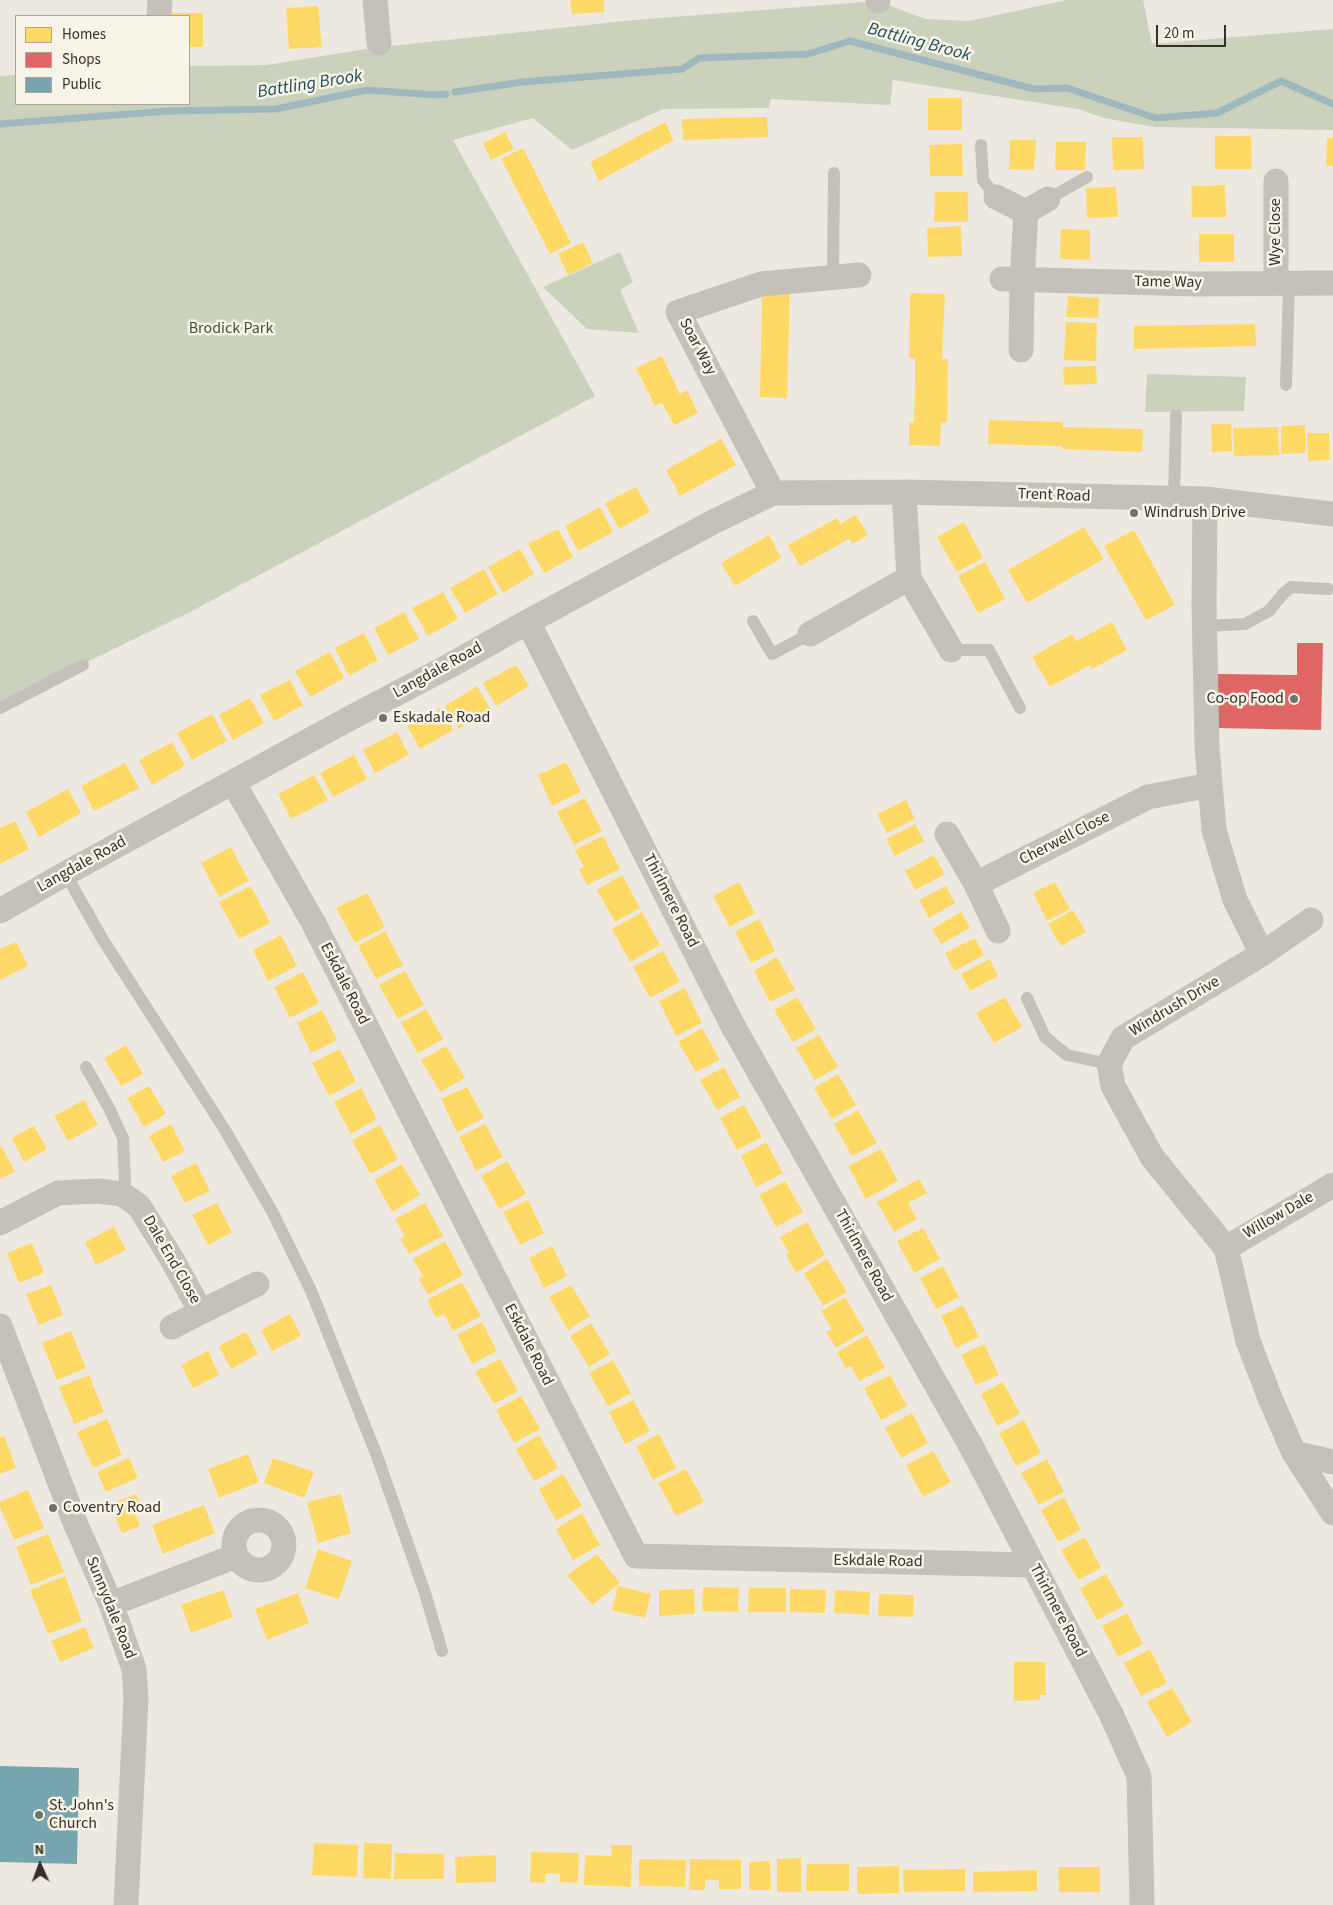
<!DOCTYPE html>
<style>
body{margin:0}
#map{position:relative;width:1333px;height:1905px;overflow:hidden;background:#ede9e1;font-family:"Source Sans 3",sans-serif}
canvas{display:block}
.legend{position:absolute;left:15px;top:15px;width:175px;height:90px;box-sizing:border-box;background:#f9f4e8;border:1px solid #aba59b;margin:0;padding:6px 9px;list-style:none;font-size:15px;color:#362f28}
.legend li{display:flex;align-items:center;gap:10px;height:25px}
.legend b{width:25px;border:1px solid #aba59b}
.north{position:absolute;left:15px;top:1840px;width:50px;height:50px;-webkit-text-stroke:4px #f9f4e8;paint-order:stroke;rotate:358deg;font-size:14px;font-weight:700;line-height:20px;text-align:center;color:#362f28}
.north::after{content:'';display:block;margin:auto;width:18px;height:22px;background:#362f28;clip-path:polygon(50% 0,100% 100%,50% 72%,0 100%)}
.scale{position:absolute;left:1156px;top:25px;width:70px;height:22px;box-sizing:border-box;border:2px solid #362f28;border-top:0;padding-left:6px;font-size:15px;line-height:18px;white-space:nowrap;color:#362f28;-webkit-text-stroke:4px #f9f4e8;paint-order:stroke}
</style>
<div id="map">
<canvas width="1333" height="1905"></canvas>
<ul class="legend">
<li><b style="height:14px;background:#ffd966"></b>Homes</li>
<li><b style="height:14px;background:#e06666"></b>Shops</li>
<li><b style="height:14px;background:#76a5af"></b>Public</li>
</ul>
<div class="north">N</div>
<div class="scale">20 m</div>
</div>
<script>
const ctx = document.querySelector('canvas').getContext('2d');
ctx.lineJoin = 'round';
function fill(path, color) { ctx.fillStyle = color; ctx.fill(path, 'evenodd'); }
const poly = rows => new Path2D(rows.map(r => 'M' + r).join(''));
function stroke(path, color, width, dash) { ctx.strokeStyle = color; ctx.lineWidth = width; ctx.lineCap = dash ? 'butt' : 'round'; ctx.setLineDash(dash || []); ctx.stroke(path); }
function drawText(font, color, halo, rows, align = 'center') {
  ctx.font = font + ' "Source Sans 3",sans-serif'; ctx.lineWidth = 5; ctx.setLineDash([]); ctx.textBaseline = 'middle'; ctx.strokeStyle = halo; ctx.fillStyle = color; for (const [text, x, y, turn = 0] of rows) {
    ctx.save(); ctx.translate(x, y); ctx.rotate((+turn || 0) * Math.PI / 180); ctx.textAlign = isNaN(turn) ? turn : align; if (halo) ctx.strokeText(text, 0, 0); ctx.fillText(text, 0, 0); ctx.restore();
  }
}
const green = poly([
 [1067,0,1143,0,1152,44,1333,29,1333,130,1154,127,1104,118,1078,109,893,80,890,105,771,99,769,108,663,109,572,150,533,118,453,140,595,396,188,613,0,704,0,76,16,75,16,104,189,104,189,66,267,65,372,48,634,20,878,1,925,19,969,21],
 [620,252,633,282,620,290,639,333,587,329,543,287],
 [1147,374,1246,377,1244,411,1145,412]
]);
const homes = poly([
 [570,0,604,0,604,12,572,14],
 [318,6,322,47,289,49,286,8],
 [171,13,203,13,203,47,189,47,189,16,171,16],
 [928,98,962,98,962,130,928,130],
 [767,117,768,137,683,140,682,119],
 [665,122,674,140,599,181,590,162],
 [505,132,514,149,491,160,483,143],
 [1215,136,1251,136,1252,169,1215,169],
 [1112,137,1143,137,1144,169,1113,170],
 [1327,138,1333,138,1333,166,1326,165],
 [1010,140,1036,140,1034,170,1009,169],
 [1056,142,1086,142,1085,170,1055,170],
 [962,144,963,176,930,176,929,145],
 [523,148,571,243,550,254,501,159],
 [1225,185,1226,217,1192,217,1191,186],
 [1116,187,1118,217,1087,218,1086,188],
 [935,192,968,192,968,222,934,222],
 [961,226,962,256,928,257,927,228],
 [1061,229,1090,230,1090,260,1060,259],
 [1199,234,1234,234,1234,262,1199,262],
 [583,242,593,263,568,275,558,254],
 [762,289,790,289,787,398,760,397],
 [910,293,945,294,942,359,948,359,947,422,941,422,940,446,909,445,909,423,914,422,915,380,915,358,909,358],
 [1068,296,1099,298,1098,318,1066,317],
 [1066,322,1097,323,1096,361,1064,360],
 [1255,324,1256,346,1134,349,1134,326],
 [662,356,680,394,687,390,698,413,674,425,662,403,655,406,636,368],
 [1096,366,1097,384,1064,385,1063,367],
 [989,420,1063,422,1063,427,1143,429,1142,452,1062,449,1062,446,988,444],
 [1211,424,1231,424,1232,451,1212,452],
 [1305,425,1306,453,1281,454,1281,426],
 [1278,427,1279,455,1234,456,1233,428],
 [1307,433,1329,433,1330,460,1308,461],
 [721,439,736,465,680,496,666,470],
 [636,487,650,512,619,529,605,503],
 [600,507,613,532,578,551,565,526],
 [856,515,868,535,852,544,849,539,800,566,788,545,837,518,840,524],
 [964,522,983,558,957,572,937,537],
 [1084,527,1104,559,1027,603,1008,570],
 [558,529,573,557,544,573,528,544],
 [1134,530,1175,605,1146,620,1104,546],
 [769,535,781,558,735,586,721,563],
 [520,549,534,574,503,593,488,567],
 [985,562,1005,599,978,613,958,576],
 [484,569,498,594,465,613,450,588],
 [443,592,458,619,428,636,412,608],
 [404,612,419,639,388,655,374,628],
 [1112,622,1127,650,1092,669,1090,665,1050,687,1032,657,1072,634,1076,641],
 [364,633,378,660,349,676,335,648],
 [330,652,344,678,310,697,295,671],
 [516,665,529,686,496,706,483,683],
 [290,680,303,705,274,721,260,695],
 [477,686,491,710,459,729,445,706],
 [250,698,264,723,233,740,219,715],
 [440,708,453,730,420,749,407,726],
 [212,714,227,741,192,760,177,733],
 [397,732,409,755,375,773,363,750],
 [172,742,185,766,152,785,139,760],
 [354,755,367,779,333,797,320,773],
 [566,762,581,792,552,806,538,775],
 [125,763,139,788,94,811,81,786],
 [314,775,328,800,291,819,278,794],
 [68,789,81,813,39,837,26,812],
 [585,798,602,831,574,845,557,812],
 [906,800,915,819,887,833,877,814],
 [15,821,29,849,0,864,0,828],
 [915,824,924,841,895,856,886,839],
 [603,836,620,869,587,885,579,869,584,867,575,850],
 [231,847,249,881,219,897,201,863],
 [934,855,945,874,915,890,905,871],
 [622,875,640,908,615,922,597,890],
 [739,882,755,913,730,927,713,896],
 [1055,882,1070,909,1047,921,1033,893],
 [251,886,270,923,239,939,219,902],
 [946,886,955,903,929,918,919,900],
 [367,893,385,927,355,943,336,908],
 [1073,910,1086,932,1061,946,1048,924],
 [642,912,660,945,630,962,612,929],
 [961,912,970,928,941,944,932,929],
 [759,919,775,951,751,963,735,932],
 [385,931,403,965,376,979,358,946],
 [281,935,297,966,268,981,253,950],
 [975,938,984,955,954,971,945,953],
 [16,942,28,966,0,980,0,949],
 [663,951,680,982,650,998,633,967],
 [777,957,795,990,770,1002,754,971],
 [990,959,998,976,970,991,961,974],
 [405,971,424,1005,398,1019,379,985],
 [303,972,319,1003,290,1018,274,987],
 [685,988,702,1023,676,1036,659,1001],
 [797,997,816,1029,793,1042,774,1010],
 [1005,997,1022,1027,994,1043,976,1013],
 [426,1009,443,1039,418,1053,401,1023],
 [322,1010,337,1040,311,1053,297,1023],
 [702,1028,720,1060,696,1072,678,1042],
 [819,1035,838,1067,815,1080,796,1048],
 [126,1045,143,1074,121,1086,104,1058],
 [446,1046,465,1078,440,1092,421,1060],
 [340,1049,356,1082,329,1096,312,1063],
 [724,1067,740,1097,717,1110,700,1080],
 [838,1074,856,1105,832,1119,814,1088],
 [149,1086,166,1114,144,1127,127,1098],
 [467,1087,484,1118,457,1132,441,1099],
 [361,1088,377,1119,351,1134,334,1102],
 [84,1100,98,1125,68,1141,54,1116],
 [744,1105,762,1137,737,1150,720,1118],
 [858,1110,877,1143,852,1156,834,1124],
 [171,1124,185,1151,163,1162,149,1136],
 [485,1124,503,1157,476,1171,459,1137],
 [380,1125,398,1159,370,1174,352,1140],
 [34,1126,47,1149,24,1162,12,1138],
 [766,1142,783,1173,756,1187,741,1156],
 [2,1147,15,1172,0,1179,0,1148],
 [881,1149,898,1181,866,1199,848,1166],
 [507,1161,526,1194,499,1209,481,1176],
 [196,1163,210,1191,185,1203,171,1176],
 [402,1164,420,1195,392,1212,374,1180],
 [919,1179,927,1193,908,1203,917,1219,894,1232,877,1202],
 [785,1181,803,1212,776,1227,759,1195],
 [528,1200,544,1233,520,1245,503,1212],
 [217,1203,232,1232,208,1245,192,1215],
 [425,1203,443,1236,409,1254,400,1239,405,1236,395,1219],
 [807,1222,825,1255,796,1273,786,1255,789,1253,780,1237],
 [114,1227,126,1250,96,1265,85,1242],
 [923,1228,940,1259,914,1273,897,1241],
 [445,1241,463,1275,428,1295,419,1279,423,1276,413,1259],
 [32,1243,44,1273,19,1283,7,1253],
 [552,1246,567,1276,544,1288,529,1258],
 [827,1259,847,1292,823,1306,804,1273],
 [943,1266,959,1297,936,1309,920,1278],
 [462,1282,481,1316,453,1331,444,1314,436,1318,427,1300],
 [51,1285,63,1315,39,1325,26,1294],
 [571,1285,590,1316,568,1330,549,1297],
 [845,1297,865,1331,836,1348,826,1332,832,1329,821,1311],
 [963,1305,979,1337,956,1348,941,1316],
 [290,1314,301,1336,272,1351,261,1330],
 [482,1322,497,1351,472,1364,457,1335],
 [591,1323,610,1354,589,1367,570,1336],
 [71,1331,86,1368,57,1380,42,1343],
 [246,1332,258,1354,231,1369,219,1346],
 [867,1335,885,1368,859,1381,851,1366,846,1369,837,1352],
 [984,1344,999,1375,976,1385,961,1355],
 [208,1351,219,1375,193,1388,181,1365],
 [500,1359,518,1391,494,1404,475,1372],
 [613,1360,631,1393,608,1406,589,1373],
 [89,1375,104,1412,74,1424,59,1387],
 [890,1375,907,1406,881,1420,864,1388],
 [1003,1382,1020,1414,997,1426,981,1394],
 [521,1396,540,1429,514,1443,496,1410],
 [633,1400,650,1431,625,1444,609,1412],
 [912,1413,928,1443,901,1458,885,1428],
 [107,1419,122,1455,93,1468,77,1432],
 [1024,1420,1041,1453,1016,1466,999,1433],
 [659,1434,676,1468,653,1480,636,1446],
 [539,1435,558,1468,534,1481,516,1449],
 [4,1436,16,1468,0,1474,0,1437],
 [933,1451,951,1482,923,1497,906,1465],
 [248,1454,259,1482,219,1498,208,1469],
 [129,1458,138,1478,106,1492,97,1472],
 [273,1458,314,1472,304,1498,264,1483],
 [1047,1459,1064,1492,1039,1505,1021,1473],
 [686,1469,704,1502,676,1516,658,1483],
 [563,1474,582,1506,556,1521,539,1489],
 [28,1490,44,1528,14,1540,0,1507,0,1502],
 [136,1494,143,1510,136,1515,140,1526,122,1533,109,1504],
 [341,1494,351,1533,318,1543,307,1502],
 [1064,1497,1081,1530,1058,1542,1041,1510],
 [204,1505,215,1533,163,1554,152,1525],
 [582,1513,600,1545,573,1560,556,1529],
 [48,1534,64,1572,31,1585,16,1547],
 [1085,1537,1101,1568,1078,1580,1061,1550],
 [318,1549,352,1561,339,1599,305,1588],
 [597,1554,620,1583,592,1605,567,1575],
 [1106,1574,1124,1606,1097,1620,1080,1588],
 [65,1576,82,1621,48,1634,30,1590],
 [618,1586,651,1594,645,1618,612,1610],
 [703,1587,739,1588,738,1612,702,1611],
 [749,1588,786,1588,786,1612,748,1612],
 [694,1589,695,1614,659,1616,659,1590],
 [790,1589,826,1590,825,1613,790,1612],
 [223,1590,233,1617,191,1633,181,1605],
 [835,1590,870,1592,869,1615,834,1613],
 [298,1593,309,1623,267,1640,255,1609],
 [879,1594,914,1595,913,1617,878,1616],
 [1127,1613,1143,1644,1118,1657,1102,1626],
 [85,1627,94,1648,60,1662,51,1641],
 [1150,1649,1167,1683,1141,1696,1124,1663],
 [1014,1662,1045,1662,1046,1695,1040,1695,1040,1700,1014,1701],
 [1172,1688,1192,1722,1167,1737,1147,1702],
 [314,1843,358,1845,357,1877,312,1875],
 [364,1843,392,1844,391,1879,363,1878],
 [611,1845,632,1845,631,1887,584,1885,585,1855,612,1856],
 [531,1852,579,1853,578,1883,560,1882,560,1874,545,1873,545,1883,530,1882],
 [395,1853,444,1854,444,1879,394,1879],
 [496,1855,496,1882,456,1883,455,1857],
 [801,1858,801,1892,777,1892,777,1859],
 [639,1859,686,1860,685,1887,639,1886],
 [690,1859,741,1860,741,1889,719,1889,719,1880,705,1880,705,1890,689,1890],
 [770,1861,771,1890,749,1890,749,1862],
 [807,1864,849,1864,849,1891,806,1891],
 [899,1866,899,1893,857,1894,857,1867],
 [1058,1867,1100,1867,1100,1892,1059,1892],
 [965,1869,965,1891,904,1892,903,1870],
 [1037,1870,1037,1891,973,1892,973,1872]
]);
const shops = poly([
 [1297,643,1323,643,1321,730,1216,728,1217,674,1297,675]
]);
const public = poly([
 [0,1766,79,1768,77,1864,0,1862]
]);
const stream = poly([
 [455,92,523,82,682,69,699,58,808,54,850,41,1034,89,1067,88,1156,118,1217,113,1281,81,1333,104],
 [0,124,168,111,276,109,367,90,435,95,446,94]
]);
const lane = poly([
 [981,145,983,180,996,197],
 [1048,199,1087,177],
 [833,277,834,173],
 [1286,385,1289,283],
 [1174,498,1176,415],
 [753,621,772,654,810,634],
 [1204,626,1245,624,1269,611,1283,594,1291,587,1328,589],
 [951,650,989,650,1020,708],
 [0,708,83,665],
 [65,873,103,940,225,1130,273,1213,312,1293,377,1456,425,1593,442,1651],
 [1027,998,1045,1037,1067,1055,1109,1064],
 [86,1067,109,1108,123,1138,125,1182,122,1194]
]);
const street = poly([
 [375,0,379,43],
 [878,1,878,0],
 [159,16,160,0],
 [1276,181,1276,283],
 [996,197,1026,212,1048,199],
 [1002,279,1195,284,1333,283],
 [1021,350,1022,280,1026,212],
 [904,492,909,578,951,650],
 [773,493,678,312,761,284,859,275],
 [1205,499,1204,605,1207,747,1214,830,1235,900,1262,954,1123,1038,1109,1064,1113,1086,1152,1157,1226,1248,1248,1341,1270,1398,1294,1453,1333,1462],
 [528,622,733,1026,971,1446,1111,1714,1139,1776,1142,1905],
 [810,634,909,578],
 [233,782,313,922,636,1556,1033,1565],
 [947,834,976,884,1148,797,1210,785],
 [976,884,998,931],
 [0,911,72,870,354,716,451,665,520,626,713,522,773,493,904,492,1205,499,1333,514],
 [1262,954,1311,920],
 [0,1223,58,1193,98,1191,122,1194,139,1206,173,1261,201,1312,172,1327],
 [1226,1248,1333,1185],
 [201,1312,257,1284],
 [0,1326,76,1525,111,1604,134,1669,136,1698,126,1905],
 [1294,1453,1333,1513],
 '234 1545a25 25 0 1 1 50 0a25 25 0 1 1-50 0Z',
 [111,1604,236,1556]
]);
const markers = [
 [1134,513,5,"#767069"],
 [1294,699,5,"#767069"],
 [383,718,5,"#767069"],
 [53,1508,5,"#767069"],
 [39,1815,5,"#767069"]
];
const streetNames = [
 ["Wye Close",1276,232,-90],
 ["Tame Way",1168,283,1],
 ["Soar Way",697,347,62],
 ["Trent Road",1054,496,2],
 ["Langdale Road",438,671,-29],
 ["Cherwell Close",1065,839,-27],
 ["Langdale Road",82,865,-29],
 ["Thirlmere Road",670,901,63],
 ["Eskdale Road",344,984,63],
 ["Windrush Drive",1175,1007,-31],
 ["Willow Dale",1279,1216,-30],
 ["Thirlmere Road",863,1256,61],
 ["Dale End Close",171,1260,60],
 ["Eskdale Road",528,1345,63],
 ["Eskdale Road",878,1562,1],
 ["Sunnydale Road",110,1608,68],
 ["Thirlmere Road",1057,1611,62]
];
const parkNames = [
 ["Brodick Park",231,329]
];
const poiNames = [
 ["Windrush Drive",1144,513],
 ["Co-op Food",1284,699,"right"],
 ["Eskadale Road",393,718],
 ["Coventry Road",63,1508],
 ["St. John's",49,1806],
 ["Church",49,1824]
];
const waterNames = [
 ["Battling Brook",919,43,15],
 ["Battling Brook",310,85,-9]
];
fill(green, '#cbd2bb');
fill(homes, '#ffd966');
fill(shops, '#e06666');
fill(public, '#76a5af');
stroke(stream, '#9db9bd', 7);
stroke(lane, '#c5c1ba', 12);
stroke(street, '#c5c1ba', 25);
for (const [x, y, r, color] of markers) { const dot = new Path2D(); dot.arc(x, y, r, 0, 2 * Math.PI); ctx.fillStyle = color; ctx.fill(dot); stroke(dot, '#f9f4e8', 2); }
drawText('16px', '#362f28', '#f9f4e8', streetNames);
drawText('16px', '#40542c', '#f9f4e8', parkNames);
drawText('16px', '#362f28', '#f9f4e8', poiNames, 'left');
drawText('italic 18px', '#1e4c57', '#f9f4e8', waterNames);
</script>
